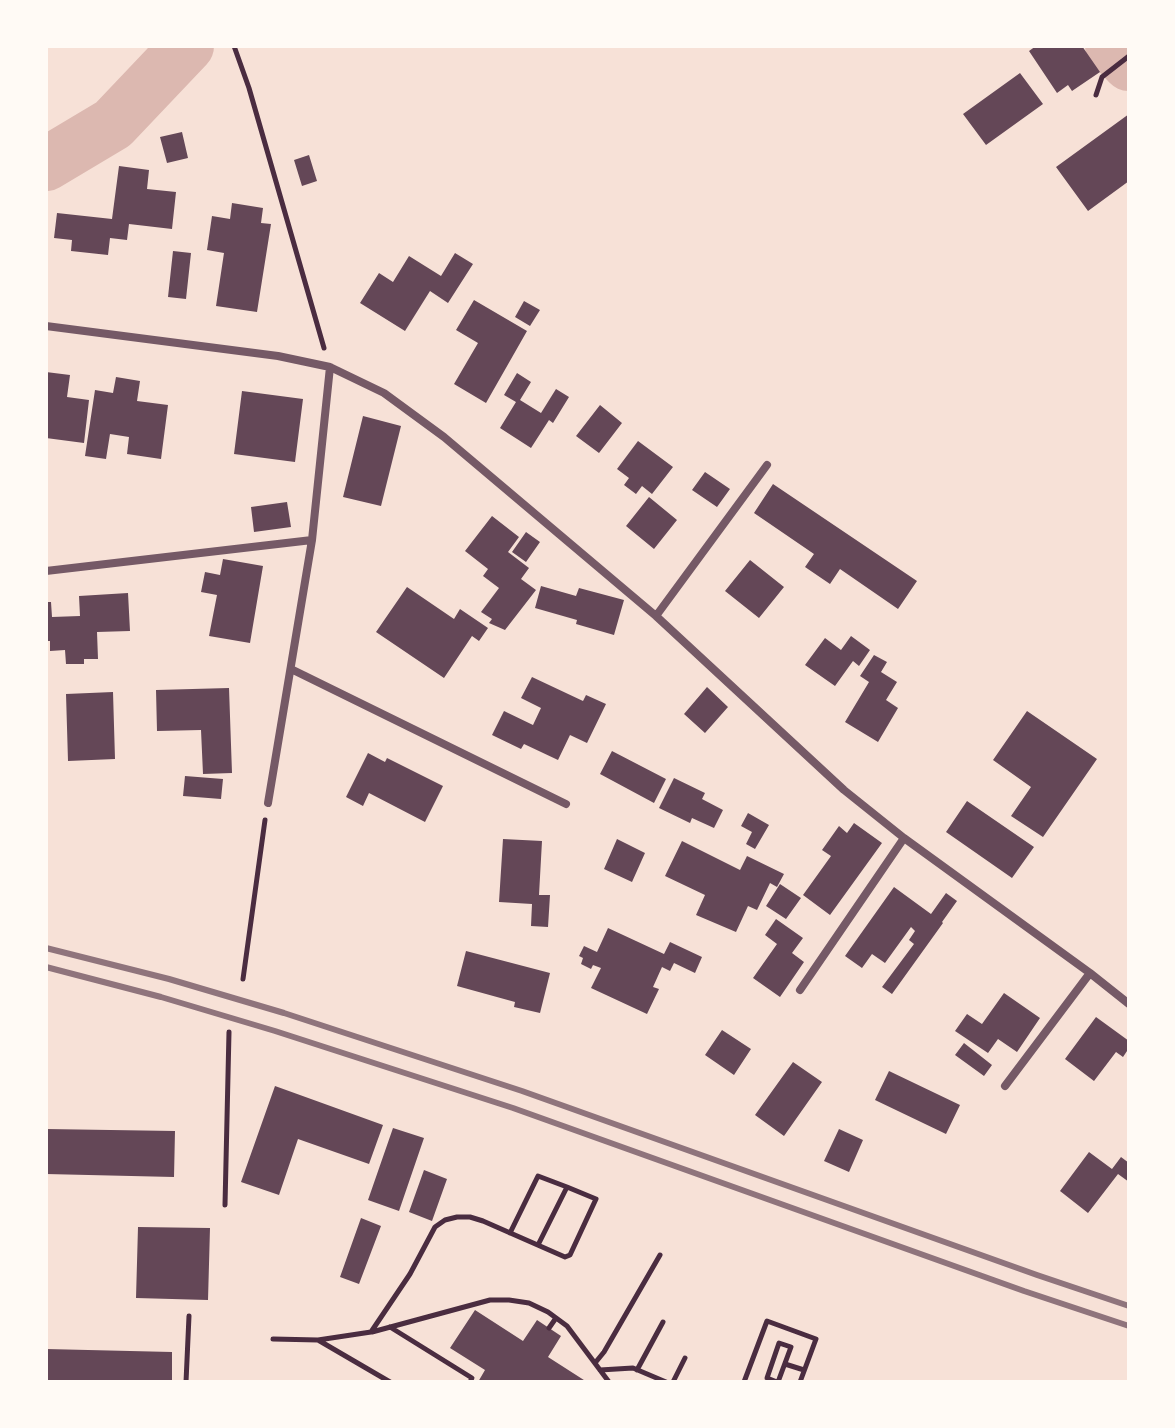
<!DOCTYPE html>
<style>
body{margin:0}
#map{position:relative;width:1175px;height:1428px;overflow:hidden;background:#f7e1d7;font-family:Rubik,sans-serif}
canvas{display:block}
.frame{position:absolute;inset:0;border:48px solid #fffaf5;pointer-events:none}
</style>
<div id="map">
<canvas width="1175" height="1428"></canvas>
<div class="frame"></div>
</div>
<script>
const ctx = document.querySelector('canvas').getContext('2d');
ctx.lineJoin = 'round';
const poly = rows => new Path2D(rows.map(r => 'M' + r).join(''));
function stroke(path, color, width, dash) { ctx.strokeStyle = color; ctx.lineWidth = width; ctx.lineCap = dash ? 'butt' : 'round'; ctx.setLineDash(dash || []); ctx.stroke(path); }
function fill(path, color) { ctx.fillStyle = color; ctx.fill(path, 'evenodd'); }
const river = poly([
 [1112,46,1129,64],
 [46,164,113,124,187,46]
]);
const building = poly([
 [1036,46,1082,46,1100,72,1072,91,1068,85,1057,93,1029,51],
 [1020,73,1043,104,986,145,963,114],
 [1129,114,1129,181,1088,211,1056,167],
 [182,132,188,158,167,163,160,137],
 [309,155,317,181,302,186,294,160],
 [119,166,149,170,147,189,176,192,172,229,129,224,127,240,110,238,108,255,71,251,72,240,54,238,57,213,112,219],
 [232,203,263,208,261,223,271,224,257,312,216,306,224,253,207,250,212,216,230,219],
 [173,251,191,253,186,299,168,297],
 [455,253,473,264,448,303,430,291,405,331,360,303,379,273,393,282,409,256,441,276],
 [474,300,527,331,486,403,454,384,478,343,456,330],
 [524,301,540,310,530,326,515,317],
 [46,372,70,375,67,397,89,400,84,443,46,438],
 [517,373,531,382,520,400,541,413,556,389,569,397,553,423,549,420,531,448,500,428,516,402,504,395],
 [116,377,140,381,137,401,168,405,161,459,127,454,129,437,110,434,106,459,85,456,95,390,113,393],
 [242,391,303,399,295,462,234,454],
 [600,405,622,423,599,453,576,436],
 [363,416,401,426,381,506,343,497],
 [638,441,673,467,652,494,642,486,636,494,624,485,629,478,617,469],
 [705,472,730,489,717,507,692,490],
 [773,484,917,581,898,609,840,569,830,584,805,567,814,554,754,513],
 [649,497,677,520,654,549,626,526],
 [287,502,291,527,254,532,251,507],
 [492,516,519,537,508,552,529,568,521,579,536,590,505,630,489,623,492,619,481,612,499,588,483,576,488,569,465,551],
 [526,532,540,542,526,562,512,552],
 [223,559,263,566,250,643,209,636,217,595,201,592,205,572,220,575],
 [750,560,784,587,759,618,725,591],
 [541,586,576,596,579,588,624,600,614,635,576,624,577,620,535,608],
 [407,587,454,619,460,609,488,628,479,641,472,636,444,678,376,632],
 [128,593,130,631,97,632,98,659,84,659,84,664,66,664,65,650,50,651,50,641,46,641,46,602,51,602,52,617,80,616,79,596],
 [851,636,870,650,859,666,853,661,835,686,805,665,825,638,841,650],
 [874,655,887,662,881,672,897,682,886,700,898,708,878,742,845,722,869,682,860,676],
 [532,677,583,701,586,695,606,704,587,743,570,735,558,760,524,744,521,749,492,735,504,711,533,725,541,708,521,698],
 [707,687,728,707,705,733,684,714],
 [229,688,232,773,203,774,201,730,157,731,156,690],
 [113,692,115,759,68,761,66,694],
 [1027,711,1097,759,1043,837,1011,816,1031,787,993,760],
 [612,751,666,779,654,803,600,774],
 [368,753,385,762,387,758,443,786,425,822,369,793,363,806,346,797],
 [185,776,223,779,221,799,183,796],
 [674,778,705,793,702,799,723,810,714,828,692,818,690,823,659,808],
 [967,801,1034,847,1012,878,946,832],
 [748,813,769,825,755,849,746,844,752,832,741,826],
 [854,823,882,843,830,915,803,895,831,856,822,850,839,826,847,833],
 [503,839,542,841,539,895,550,895,548,927,531,926,532,904,499,902],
 [617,839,645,853,632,882,604,869],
 [682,841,740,870,747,856,784,874,777,887,770,883,757,910,748,906,736,932,696,915,705,895,665,876],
 [780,884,801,898,786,919,766,906],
 [894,887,931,914,946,893,957,901,942,922,943,923,892,994,882,987,914,944,909,940,915,931,911,927,885,963,872,954,862,968,845,956],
 [776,919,803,938,792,953,804,962,780,997,753,978,777,944,765,935],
 [608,928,664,954,670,942,702,957,695,973,674,963,670,971,662,967,653,987,659,989,647,1014,591,988,601,968,593,965,591,969,581,964,583,958,579,956,584,946,597,952],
 [466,951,550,973,540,1013,514,1007,515,1002,457,986],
 [1004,993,1040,1018,1017,1052,998,1039,988,1053,955,1031,967,1014,982,1024],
 [1096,1017,1129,1041,1129,1048,1123,1057,1116,1052,1094,1081,1065,1059],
 [722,1030,751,1049,734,1075,705,1055],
 [964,1043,992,1065,984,1076,955,1055],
 [793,1062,822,1082,784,1136,755,1115],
 [889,1071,960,1105,946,1134,875,1100],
 [275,1086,383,1125,369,1164,298,1139,279,1195,241,1182],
 [393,1128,424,1138,399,1211,368,1200],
 [46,1129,175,1131,174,1177,46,1174],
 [839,1129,863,1140,849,1172,824,1161],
 [1089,1152,1112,1169,1121,1157,1129,1163,1129,1182,1118,1174,1088,1213,1060,1191],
 [424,1170,447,1179,432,1221,409,1212],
 [361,1218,381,1226,359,1284,340,1277],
 [138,1227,210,1228,208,1300,136,1298],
 [475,1310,523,1341,537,1320,561,1336,548,1357,587,1382,478,1382,485,1370,450,1348],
 [46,1349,172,1352,172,1382,46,1382]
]);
const path = poly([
 [234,46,249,88,324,348],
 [1096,95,1102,77,1129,56],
 [243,979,265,820],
 [225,1205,229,1032],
 [510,1233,538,1176,567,1187],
 [390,1327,472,1378,470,1382],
 [549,1328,556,1318],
 [372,1332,490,1300,509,1300,529,1303,548,1312,567,1326,609,1382],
 [273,1339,318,1340,390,1382],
 [318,1340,371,1332,410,1274,435,1227,445,1220,457,1217,470,1217,483,1221,565,1257,570,1255,596,1199,567,1187,538,1245],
 [595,1363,604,1352,660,1255],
 [785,1364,804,1370],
 [600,1370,633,1368,666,1382],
 [637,1370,663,1322],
 [186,1382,189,1316],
 [673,1382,685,1358],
 [744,1382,767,1321,816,1339,800,1382],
 [777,1382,767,1378,779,1343,791,1347,778,1382]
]);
const minor = poly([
 [46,326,278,356,330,367,384,393,444,437,656,616,844,790,904,838,1090,973,1129,1004],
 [46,571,312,540],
 [656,616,767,465],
 [291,669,566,804],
 [268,803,312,540,330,367],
 [800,990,904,838],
 [1005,1086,1090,973]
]);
const rail = poly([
 [46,948,169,979,284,1013,522,1091,1037,1275,1129,1306],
 [46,967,161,997,275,1031,513,1108,1024,1291,1129,1326]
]);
stroke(river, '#dcb8b0', 54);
fill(building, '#644757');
stroke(path, '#4a2c40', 5);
stroke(minor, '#755966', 8);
stroke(rail, '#8f747c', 6);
</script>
